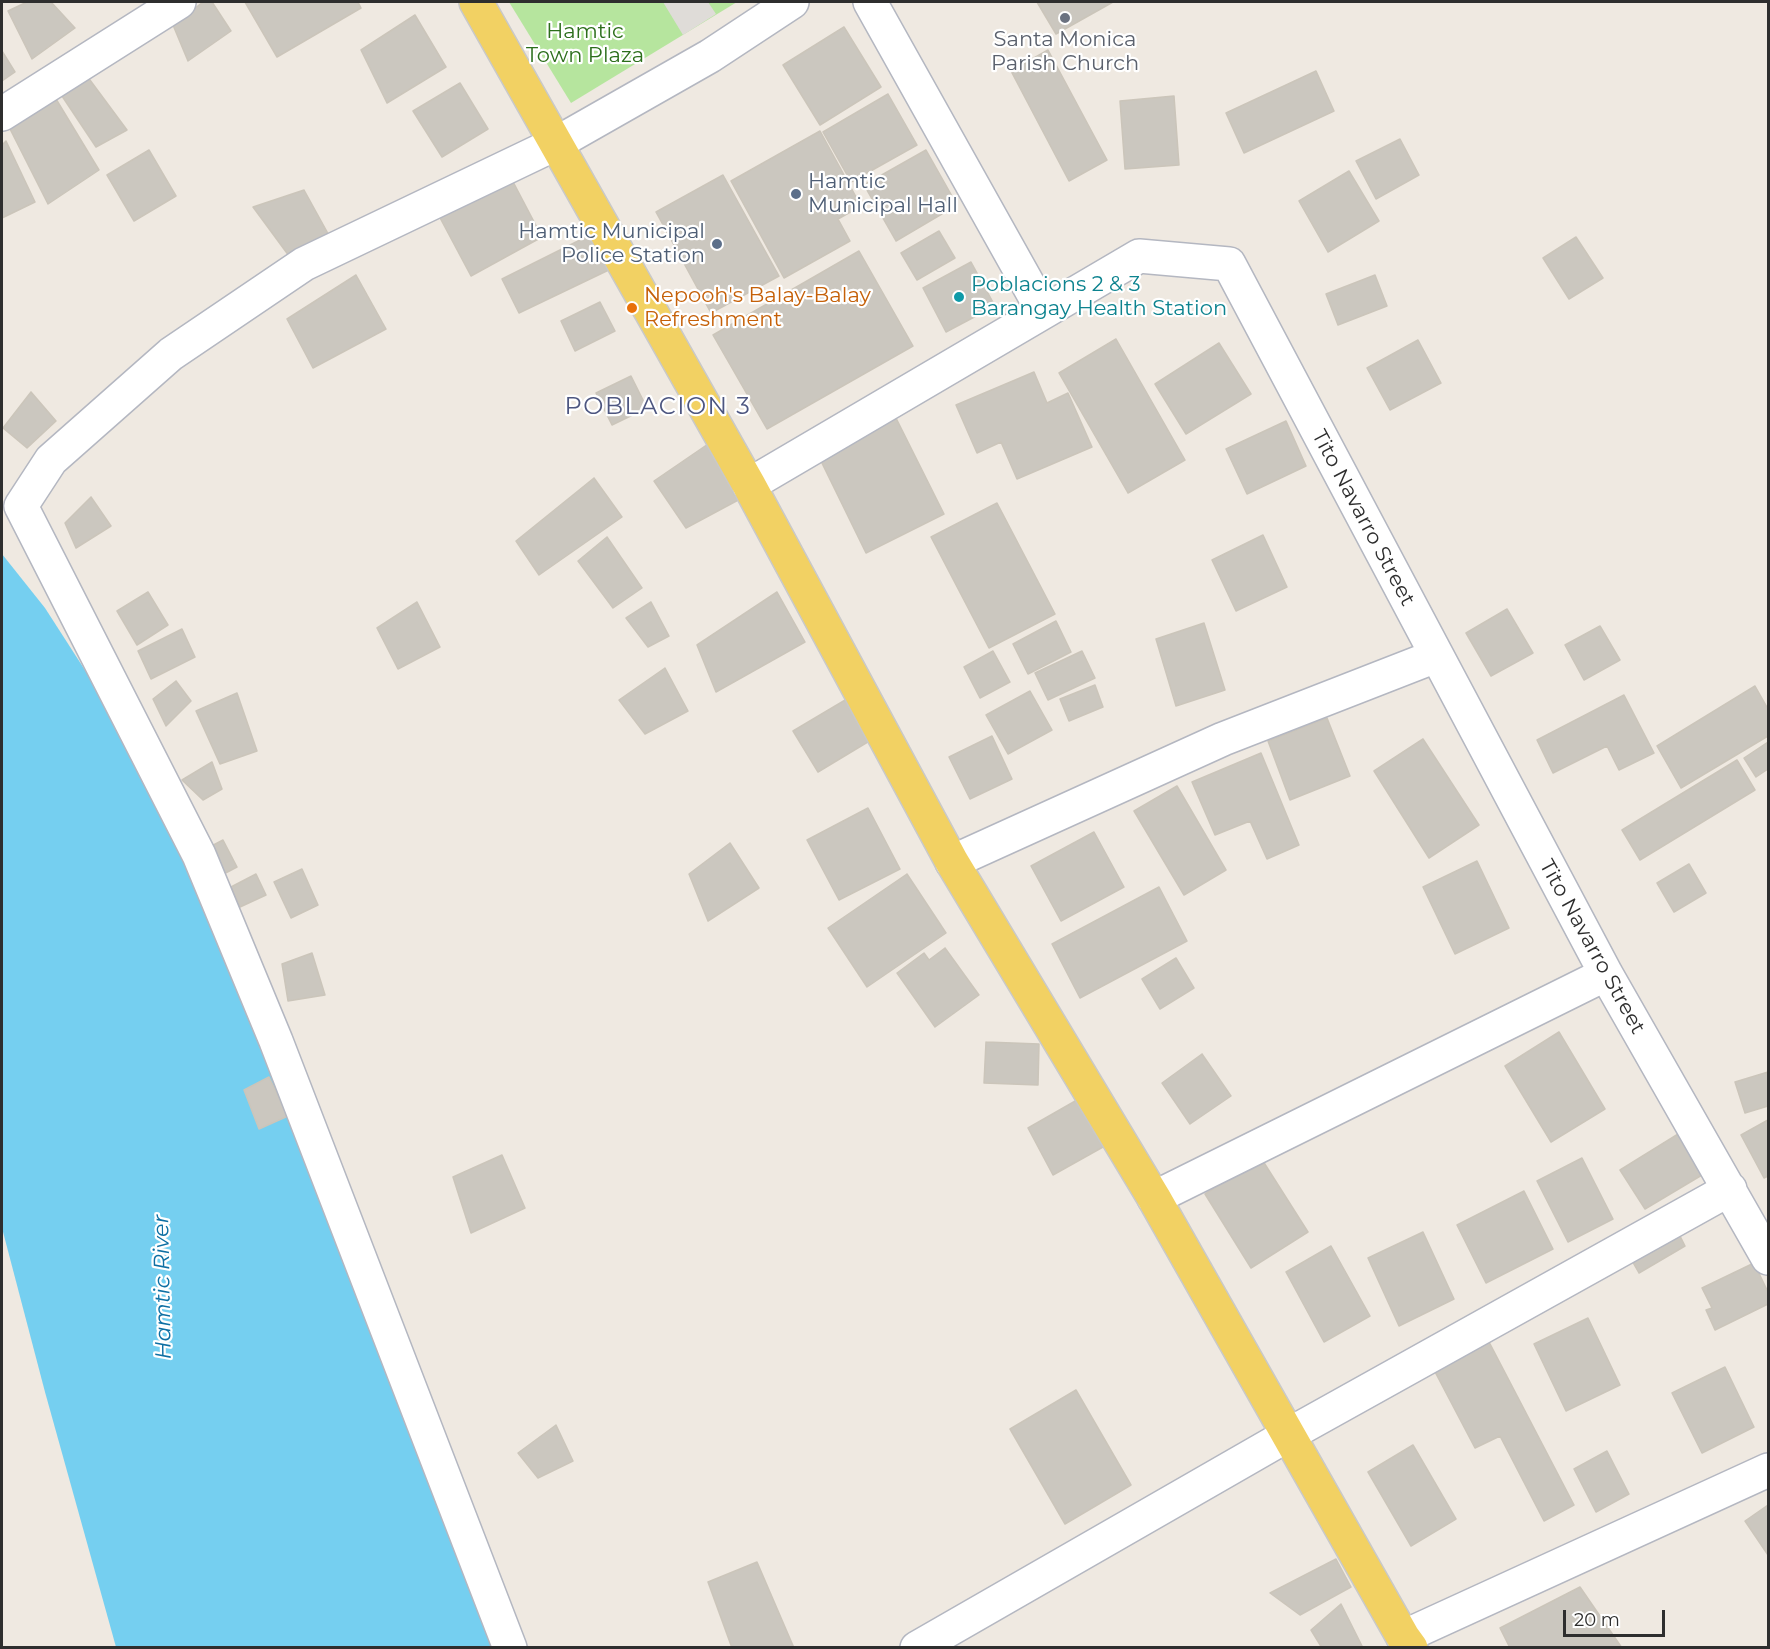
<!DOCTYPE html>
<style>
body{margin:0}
#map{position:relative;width:1770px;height:1649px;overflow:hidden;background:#efe9e1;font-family:Montserrat,sans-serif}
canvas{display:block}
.frame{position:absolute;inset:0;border:3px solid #2e2e2e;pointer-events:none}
.scale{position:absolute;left:1563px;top:1610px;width:102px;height:27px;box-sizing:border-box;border:3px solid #2e2e2e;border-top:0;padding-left:8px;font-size:18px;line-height:21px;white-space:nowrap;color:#2e2e2e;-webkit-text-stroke:4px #fff;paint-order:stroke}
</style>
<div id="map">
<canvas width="1770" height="1649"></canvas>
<div class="frame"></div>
<div class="scale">20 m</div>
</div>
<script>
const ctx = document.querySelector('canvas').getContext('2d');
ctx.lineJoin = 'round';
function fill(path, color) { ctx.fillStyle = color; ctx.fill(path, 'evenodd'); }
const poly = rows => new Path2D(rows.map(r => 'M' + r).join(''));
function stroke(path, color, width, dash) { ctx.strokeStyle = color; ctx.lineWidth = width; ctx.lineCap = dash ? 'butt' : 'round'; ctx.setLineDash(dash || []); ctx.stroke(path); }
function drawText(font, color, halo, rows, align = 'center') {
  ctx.font = font + ' Montserrat,sans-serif'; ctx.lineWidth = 4.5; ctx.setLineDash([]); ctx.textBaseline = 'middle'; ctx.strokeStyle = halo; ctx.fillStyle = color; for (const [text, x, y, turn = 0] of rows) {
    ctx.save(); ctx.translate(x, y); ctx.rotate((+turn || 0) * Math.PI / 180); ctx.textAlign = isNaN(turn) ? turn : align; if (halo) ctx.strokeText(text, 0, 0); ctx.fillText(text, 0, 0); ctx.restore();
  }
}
const green = poly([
 [509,2,737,2,571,103]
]);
const plaza = poly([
 [663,2,708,2,716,14,683,35]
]);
const water = poly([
 [2,554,45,608,139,754,273,1055,492,1647,116,1647,45,1392,2,1228]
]);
const building = poly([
 [27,2,51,2,75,28,32,59,8,11,27,2],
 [203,2,212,2,231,31,188,61,173,25,203,2],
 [245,2,358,2,361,8,277,57,245,2],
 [1037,2,1113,2,1056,34,1037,2],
 [415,15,446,67,387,103,361,50,415,15],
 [844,27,881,87,820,125,783,65,844,27],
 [1048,50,1107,160,1069,181,1011,71,1048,50],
 [2,51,15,72,2,81,2,51],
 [1316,71,1334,111,1244,153,1226,113,1316,71],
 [87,76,127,130,96,147,60,93,87,76],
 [460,83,488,129,442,157,413,111,460,83],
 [888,94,917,145,851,182,823,132,888,94],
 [1174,96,1179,165,1125,169,1120,101,1174,96],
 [56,99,99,170,48,204,8,125,56,99],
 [820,131,861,206,838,219,850,241,784,278,731,181,820,131],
 [1400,139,1419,175,1376,199,1356,161,1400,139],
 [6,141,35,202,2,218,2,145,6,141],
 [149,150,176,196,134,221,107,175,149,150],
 [926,150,957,205,896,241,864,185,926,150],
 [1349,171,1379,221,1328,252,1299,201,1349,171],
 [723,175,779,276,711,313,656,212,723,175],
 [510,176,542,237,471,276,438,214,510,176],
 [304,190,331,239,292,260,253,207,304,190],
 [939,231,955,258,917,280,901,253,939,231],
 [596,232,615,267,519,313,502,279,596,232],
 [1576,237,1603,278,1569,299,1543,258,1576,237],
 [859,251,913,346,767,429,713,335,859,251],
 [971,262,995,306,946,332,923,288,971,262],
 [356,275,386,329,313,368,287,319,356,275],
 [1375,275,1387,306,1338,325,1326,294,1375,275],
 [600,302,615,331,575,351,561,321,600,302],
 [1116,339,1185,460,1128,493,1059,373,1116,339],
 [1418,340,1441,383,1390,410,1367,368,1418,340],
 [1219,343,1251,394,1186,434,1155,384,1219,343],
 [1034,372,1047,403,1068,393,1092,447,1017,479,1001,442,977,453,956,405,1034,372],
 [631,376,647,408,612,425,596,393,631,376],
 [31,392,56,421,27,448,3,428,31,392],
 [895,416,944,514,866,553,818,455,895,416],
 [1286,421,1306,466,1247,494,1226,449,1286,421],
 [711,442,742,498,686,528,654,481,711,442],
 [594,478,622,517,539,575,516,541,594,478],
 [91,497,111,526,76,548,65,523,91,497],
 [997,503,1055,614,989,648,931,537,997,503],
 [1263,535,1287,587,1236,611,1212,560,1263,535],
 [607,537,642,588,613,608,578,561,607,537],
 [148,592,168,625,137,645,117,611,148,592],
 [777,592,805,642,716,692,697,645,777,592],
 [417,602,440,647,398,669,377,628,417,602],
 [651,602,669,636,648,647,626,618,651,602],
 [1507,609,1533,653,1491,676,1466,633,1507,609],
 [1056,621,1071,652,1028,674,1013,644,1056,621],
 [1204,623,1225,690,1176,706,1156,639,1204,623],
 [1600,626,1620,660,1584,680,1565,645,1600,626],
 [182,629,195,657,151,679,138,651,182,629],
 [993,651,1010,682,980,698,964,667,993,651],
 [1082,651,1095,678,1048,700,1035,673,1082,651],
 [665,668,688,711,645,734,619,700,665,668],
 [176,681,191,701,166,726,153,699,176,681],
 [1095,685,1103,707,1069,721,1060,699,1095,685],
 [1755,686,1768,709,1768,736,1681,788,1657,746,1755,686],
 [1030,691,1052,730,1008,754,986,715,1030,691],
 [237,693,257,751,220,764,196,711,237,693],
 [857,693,881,734,818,772,793,731,857,693],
 [1624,695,1654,753,1619,770,1607,746,1553,773,1537,740,1624,695],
 [1327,718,1350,776,1290,800,1268,741,1327,718],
 [992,736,1012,779,970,799,949,757,992,736],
 [1423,739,1479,825,1429,858,1374,771,1423,739],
 [1768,742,1768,769,1756,777,1744,758,1768,742],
 [1261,753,1299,845,1267,859,1250,821,1215,835,1192,782,1261,753],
 [1737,760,1755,790,1640,860,1622,830,1737,760],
 [212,762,222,789,203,800,182,780,212,762],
 [1177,786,1226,870,1184,895,1134,811,1177,786],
 [868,808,900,869,839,900,807,840,868,808],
 [1094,832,1124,887,1061,921,1031,866,1094,832],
 [223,840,237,867,216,878,202,851,223,840],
 [730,843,759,888,708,921,689,874,730,843],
 [1477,861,1509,928,1455,954,1423,887,1477,861],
 [1689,864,1706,893,1674,912,1657,883,1689,864],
 [302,869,318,905,291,918,274,882,302,869],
 [256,874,266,895,240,907,231,887,256,874],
 [907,874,946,933,867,987,828,928,907,874],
 [1159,887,1187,941,1080,998,1052,944,1159,887],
 [945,948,979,995,935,1027,897,973,924,953,929,960,945,948],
 [312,953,325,995,288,1001,282,964,312,953],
 [1176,958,1194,988,1160,1009,1142,979,1176,958],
 [1559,1032,1605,1109,1551,1142,1505,1066,1559,1032],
 [986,1042,1039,1044,1038,1085,984,1083,986,1042],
 [1202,1054,1231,1096,1190,1124,1162,1083,1202,1054],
 [1768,1072,1768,1106,1745,1113,1735,1082,1768,1072],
 [269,1077,288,1116,259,1129,244,1090,269,1077],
 [1077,1100,1103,1147,1053,1175,1028,1128,1077,1100],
 [1768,1120,1768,1176,1764,1178,1741,1135,1768,1120],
 [1683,1131,1707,1172,1645,1209,1620,1170,1683,1131],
 [502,1155,525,1208,471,1233,453,1177,502,1155],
 [1261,1158,1308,1232,1251,1268,1205,1194,1261,1158],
 [1582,1158,1613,1219,1568,1242,1537,1181,1582,1158],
 [1524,1191,1553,1249,1486,1283,1457,1225,1524,1191],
 [1423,1232,1454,1299,1399,1326,1368,1258,1423,1232],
 [1678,1232,1685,1246,1639,1273,1631,1259,1678,1232],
 [1331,1246,1370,1316,1324,1342,1286,1272,1331,1246],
 [1754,1263,1768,1292,1768,1304,1715,1330,1706,1310,1712,1308,1702,1288,1754,1263],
 [1588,1318,1620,1385,1566,1411,1534,1344,1588,1318],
 [1488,1340,1574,1505,1544,1521,1500,1436,1475,1448,1433,1368,1488,1340],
 [1725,1367,1754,1427,1702,1453,1672,1393,1725,1367],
 [1076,1390,1131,1485,1065,1524,1010,1429,1076,1390],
 [556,1425,573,1461,538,1478,518,1453,556,1425],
 [1413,1445,1456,1519,1411,1546,1368,1472,1413,1445],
 [1607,1451,1629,1494,1596,1512,1574,1469,1607,1451],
 [1768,1505,1768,1555,1745,1521,1768,1505],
 [1336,1559,1351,1587,1300,1615,1270,1593,1336,1559],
 [757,1562,794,1648,732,1648,708,1582,757,1562],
 [1580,1587,1622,1648,1510,1648,1500,1628,1580,1587],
 [1341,1604,1363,1648,1322,1648,1311,1630,1341,1604]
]);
const minor = poly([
 [870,2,1043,311],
 [2,114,179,2],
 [749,485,1139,256,1229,264,1606,974,1768,1258],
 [952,862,1223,739,1436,656],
 [1154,1198,1606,974],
 [1403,1637,1768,1470],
 [510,1648,276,1041,199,855,21,506,51,460,171,354,304,264,557,143,710,56,792,2],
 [917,1648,1288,1435,1730,1189]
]);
const major = poly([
 [476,2,749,485,952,862,1154,1198,1403,1637,1411,1648]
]);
const markers = [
 [1065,18,6,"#6b7280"],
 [796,194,6,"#5c6f8a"],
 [717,244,6,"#5c6f8a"],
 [959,297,6,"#0f9aa8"],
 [632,308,6,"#e8710a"]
];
const parkNames = [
 ["Hamtic",585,32],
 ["Town Plaza",585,56]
];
const worshipNames = [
 ["Santa Monica",1065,40],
 ["Parish Church",1065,64]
];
const serviceNames = [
 ["Hamtic",808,182],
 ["Municipal Hall",808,206],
 ["Hamtic Municipal",705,232,"right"],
 ["Police Station",705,256,"right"]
];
const cultureNames = [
 ["Poblacions 2 & 3",971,285],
 ["Barangay Health Station",971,309]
];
const foodNames = [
 ["Nepooh's Balay-Balay",644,296],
 ["Refreshment",644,320]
];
const streetNames = [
 ["Tito Navarro Street",1363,518,62],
 ["Tito Navarro Street",1592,947,61]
];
const waterNames = [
 ["Hamtic River",163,1287,-91]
];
const quarterNames = [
 ["POBLACION 3",658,407]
];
fill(green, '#b6e59e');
fill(plaza, '#dfdcd8');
fill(water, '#75cff0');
fill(building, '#cbc7bf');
stroke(building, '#cbc5ba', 1.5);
stroke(minor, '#b4b7c1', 36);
stroke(major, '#c9c9c9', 36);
stroke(minor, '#fff', 33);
stroke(major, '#f2d163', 33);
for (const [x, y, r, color] of markers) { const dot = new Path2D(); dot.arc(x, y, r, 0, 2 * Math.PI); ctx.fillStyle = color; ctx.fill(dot); stroke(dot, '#fff', 2); }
drawText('21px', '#2c6e1b', '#fff', parkNames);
drawText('21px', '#5b616d', '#fff', worshipNames);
drawText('21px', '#4e5e75', '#fff', serviceNames, 'left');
drawText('21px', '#0d838f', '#fff', cultureNames, 'left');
drawText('21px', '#c56008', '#fff', foodNames, 'left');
drawText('21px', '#2e2e2e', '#fff', streetNames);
drawText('italic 22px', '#0d6fa3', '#fff', waterNames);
ctx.letterSpacing = '1.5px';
drawText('24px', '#4d5680', '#fff', quarterNames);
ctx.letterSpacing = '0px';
</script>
